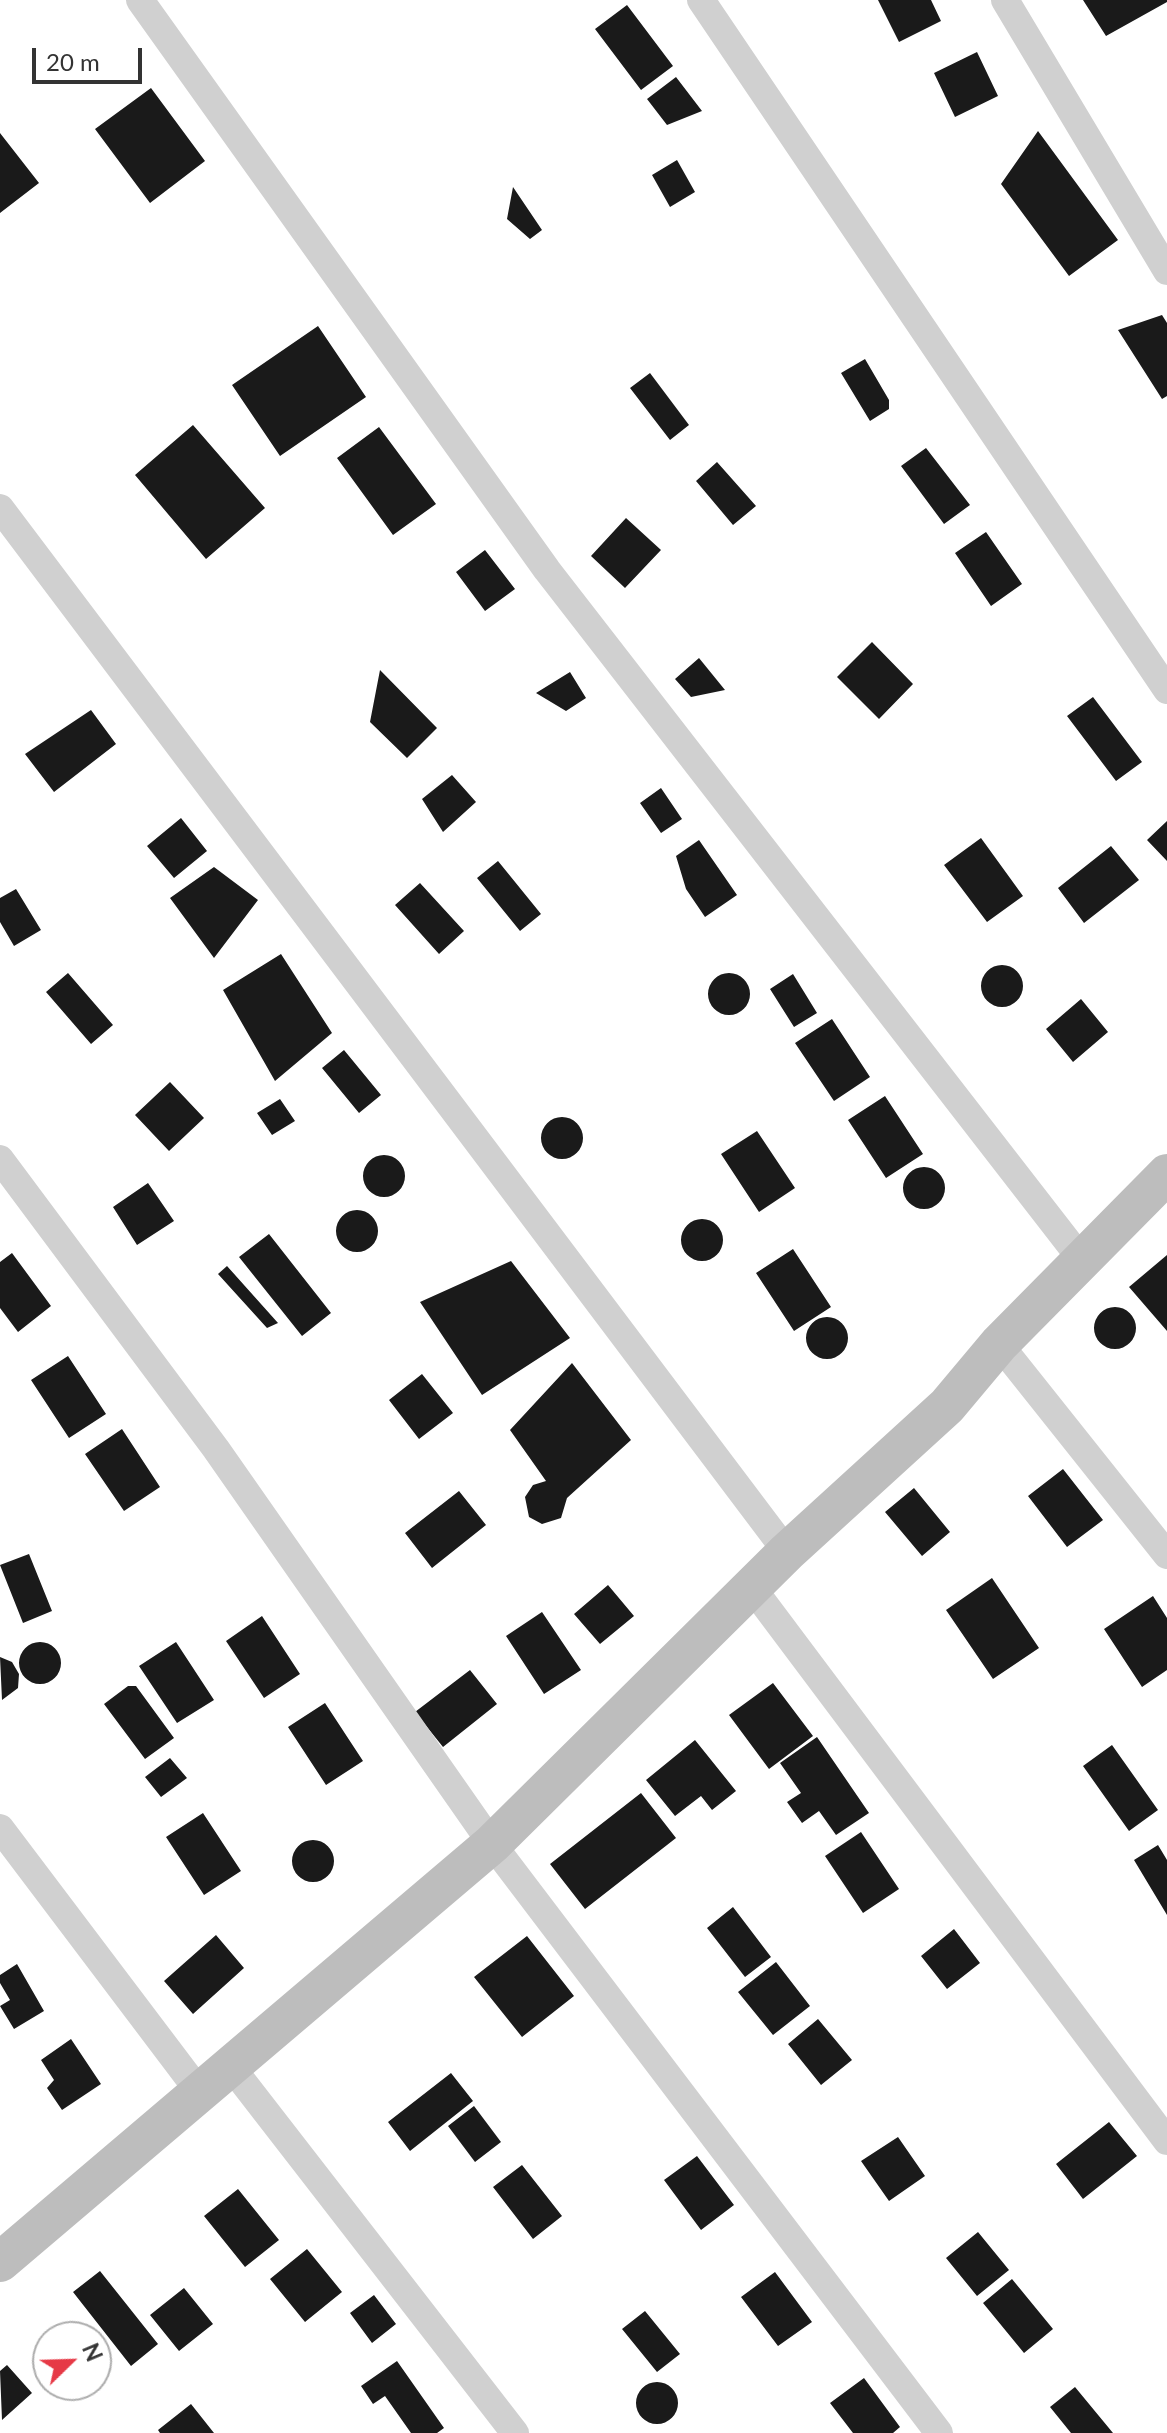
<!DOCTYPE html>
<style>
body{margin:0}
#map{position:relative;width:1167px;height:2433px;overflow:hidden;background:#fff;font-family:Lato,sans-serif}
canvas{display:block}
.north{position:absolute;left:32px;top:2321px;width:80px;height:80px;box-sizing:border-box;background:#fff;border:2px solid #adadad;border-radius:50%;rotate:67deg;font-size:22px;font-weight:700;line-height:32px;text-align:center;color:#333}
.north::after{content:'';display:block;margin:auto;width:28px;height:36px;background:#e63946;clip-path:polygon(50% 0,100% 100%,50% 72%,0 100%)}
.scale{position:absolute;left:32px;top:48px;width:110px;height:36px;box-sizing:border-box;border:4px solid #333;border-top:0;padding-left:10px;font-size:24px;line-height:28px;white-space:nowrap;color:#333;-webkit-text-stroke:6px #fff;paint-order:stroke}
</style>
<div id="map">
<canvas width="1167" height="2433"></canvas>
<div class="north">N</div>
<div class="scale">20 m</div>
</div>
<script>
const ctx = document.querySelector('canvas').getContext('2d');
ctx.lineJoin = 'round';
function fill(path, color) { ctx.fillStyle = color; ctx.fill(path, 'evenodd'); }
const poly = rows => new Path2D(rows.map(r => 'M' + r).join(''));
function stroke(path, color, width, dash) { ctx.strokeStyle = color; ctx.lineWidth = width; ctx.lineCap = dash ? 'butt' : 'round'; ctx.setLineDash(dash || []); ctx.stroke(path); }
const building = poly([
 [878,0,931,0,941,21,899,42],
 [1083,0,1167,0,1167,2,1106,36],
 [627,5,673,66,641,90,595,29],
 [977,52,998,96,955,117,934,73],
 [676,77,702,111,667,125,647,99],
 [151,88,205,161,150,203,95,129],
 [1038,131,1118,240,1069,276,1001,184],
 [0,133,39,183,0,213],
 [677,160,695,192,670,207,652,175],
 [513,187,542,230,530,239,507,219],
 [1162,315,1167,323,1167,396,1162,399,1118,330],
 [318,326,366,397,280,456,232,385],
 [865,359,889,400,889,409,870,421,841,373],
 [650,373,689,425,670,440,630,388],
 [193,425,265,508,206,559,135,475],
 [379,427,436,504,393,535,337,458],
 [926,448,970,505,944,524,901,466],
 [717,462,756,506,733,525,696,481],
 [626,518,661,550,625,588,591,556],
 [986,532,1022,584,991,606,955,553],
 [485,550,515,589,485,611,456,572],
 [872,642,913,684,879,719,837,677],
 [699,658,725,690,691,697,675,679],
 [380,670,437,728,407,758,370,722],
 [570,672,586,698,566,711,536,693],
 [1093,697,1142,762,1116,781,1067,716],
 [91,710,116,744,54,792,25,754],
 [452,775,476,802,443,832,422,799],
 [661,788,682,819,661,833,640,803],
 [181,818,207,851,174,878,147,846],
 [1167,821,1167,861,1147,840],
 [981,838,1023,896,987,922,944,865],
 [699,840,737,895,705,917,686,889,676,856],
 [1111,846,1139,880,1084,923,1058,888],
 [498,861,541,914,520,931,477,878],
 [214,867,258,900,214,958,170,898],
 [420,883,464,931,439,954,395,905],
 [16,889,41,930,14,946,0,922,0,898],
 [281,954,332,1033,275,1081,223,990],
 '981 986a21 21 0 1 1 42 0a21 21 0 1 1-42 0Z',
 '708 994a21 21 0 1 1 42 0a21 21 0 1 1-42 0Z',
 [68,973,113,1025,91,1044,46,992],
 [793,974,817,1013,794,1027,770,989],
 [1081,999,1108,1032,1073,1062,1046,1029],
 [832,1019,870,1077,834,1101,795,1043],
 [344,1050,381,1095,359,1113,322,1068],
 [170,1082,204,1118,169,1151,135,1115],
 [885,1096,923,1154,886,1178,848,1120],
 [280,1099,295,1121,272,1135,257,1113],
 '541 1138a21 21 0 1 1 42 0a21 21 0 1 1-42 0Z',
 [757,1131,795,1188,759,1212,721,1154],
 '363 1176a21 21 0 1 1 42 0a21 21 0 1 1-42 0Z',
 '903 1188a21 21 0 1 1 42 0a21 21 0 1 1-42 0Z',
 [148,1183,174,1221,137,1245,113,1207],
 '336 1231a21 21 0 1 1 42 0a21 21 0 1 1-42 0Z',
 '681 1240a21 21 0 1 1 42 0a21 21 0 1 1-42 0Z',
 [269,1234,331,1313,302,1336,239,1257],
 [793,1249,831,1307,794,1331,756,1273],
 [12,1253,51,1306,18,1332,0,1308,0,1262],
 [1167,1255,1167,1331,1129,1287],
 [511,1261,570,1338,482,1395,420,1302],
 [227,1266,278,1323,267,1328,218,1274],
 '1094 1328a21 21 0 1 1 42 0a21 21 0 1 1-42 0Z',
 '806 1338a21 21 0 1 1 42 0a21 21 0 1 1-42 0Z',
 [68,1356,106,1414,69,1438,31,1380],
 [572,1363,631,1440,567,1498,561,1518,542,1524,529,1517,525,1497,533,1485,546,1481,510,1430],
 [422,1374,453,1413,419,1439,389,1400],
 [122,1429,160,1487,124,1511,85,1454],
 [1063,1469,1103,1520,1067,1547,1028,1496],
 [914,1488,950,1532,922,1556,885,1512],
 [459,1491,486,1525,432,1568,405,1533],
 [29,1554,52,1611,23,1623,0,1565],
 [992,1578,1039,1648,993,1679,946,1610],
 [608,1585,634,1616,600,1644,574,1614],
 [1153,1596,1167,1618,1167,1670,1142,1687,1104,1629],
 [542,1612,581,1670,544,1694,506,1636],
 [262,1616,300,1674,264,1698,226,1641],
 '19 1663a21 21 0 1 1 42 0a21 21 0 1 1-42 0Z',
 [176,1642,214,1700,177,1723,139,1666],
 [0,1657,12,1662,19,1674,18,1688,2,1700],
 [470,1670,497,1704,443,1747,415,1712],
 [773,1683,813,1736,769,1769,729,1715],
 [128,1686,136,1686,174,1738,145,1759,104,1704],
 [325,1703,363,1761,326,1785,288,1727],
 [817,1737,869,1813,836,1835,819,1811,802,1823,787,1802,801,1793,780,1763],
 [695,1740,736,1791,712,1810,701,1796,675,1816,646,1780],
 [1112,1745,1158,1810,1129,1831,1083,1766],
 [170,1758,187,1778,161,1797,145,1777],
 [641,1793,676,1838,585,1909,550,1864],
 [203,1813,241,1871,204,1895,166,1837],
 [861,1832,899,1889,863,1913,825,1856],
 '292 1861a21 21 0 1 1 42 0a21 21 0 1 1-42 0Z',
 [1158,1845,1167,1860,1167,1915,1134,1860],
 [733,1907,771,1957,745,1977,707,1928],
 [954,1929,980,1963,947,1989,921,1956],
 [216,1935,244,1968,193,2014,164,1981],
 [527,1936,574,1996,522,2037,474,1977],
 [776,1962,810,2006,773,2035,738,1992],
 [17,1964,44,2011,14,2029,0,2006,10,2000,0,1983,0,1975],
 [818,2019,852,2060,821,2085,788,2044],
 [71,2039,101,2084,62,2110,47,2088,54,2080,41,2060],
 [451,2073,473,2101,410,2151,388,2122],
 [474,2106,501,2142,475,2162,448,2126],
 [1109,2122,1137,2156,1083,2199,1056,2164],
 [898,2137,925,2176,889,2201,861,2161],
 [697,2156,734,2205,701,2230,664,2180],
 [522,2165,562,2216,533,2239,493,2187],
 [238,2189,279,2240,245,2267,204,2216],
 [978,2232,1009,2270,977,2296,946,2258],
 [307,2249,342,2292,305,2322,270,2279],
 [100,2271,158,2344,131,2366,73,2292],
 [775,2272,812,2322,778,2346,741,2297],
 [1012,2279,1053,2329,1024,2353,983,2303],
 [184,2288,213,2324,179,2351,150,2315],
 [374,2295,396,2324,372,2343,350,2313],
 [645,2311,680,2354,657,2372,622,2329],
 [397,2361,444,2428,437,2433,411,2433,385,2396,373,2404,361,2386],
 [7,2365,32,2393,2,2420,0,2371],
 [864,2378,900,2427,893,2433,853,2433,830,2403],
 '636 2403a21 21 0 1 1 42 0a21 21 0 1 1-42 0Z',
 [1075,2387,1113,2433,1071,2433,1050,2407],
 [191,2404,214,2433,160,2433,158,2430]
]);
const street = poly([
 [140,0,547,570,1082,1260],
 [701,0,1167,690],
 [1005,0,1167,271],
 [0,508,787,1552],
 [0,1159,216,1449,492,1844,939,2433],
 [999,1344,1167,1555],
 [753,1589,1167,2141],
 [0,1828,198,2090],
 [229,2064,515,2433]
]);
const secondary = poly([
 [0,2262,492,1844,787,1552,947,1406,999,1344,1167,1174]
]);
fill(building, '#1a1a1a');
stroke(street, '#d0d0d0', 28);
stroke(secondary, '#bdbdbd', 40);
</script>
